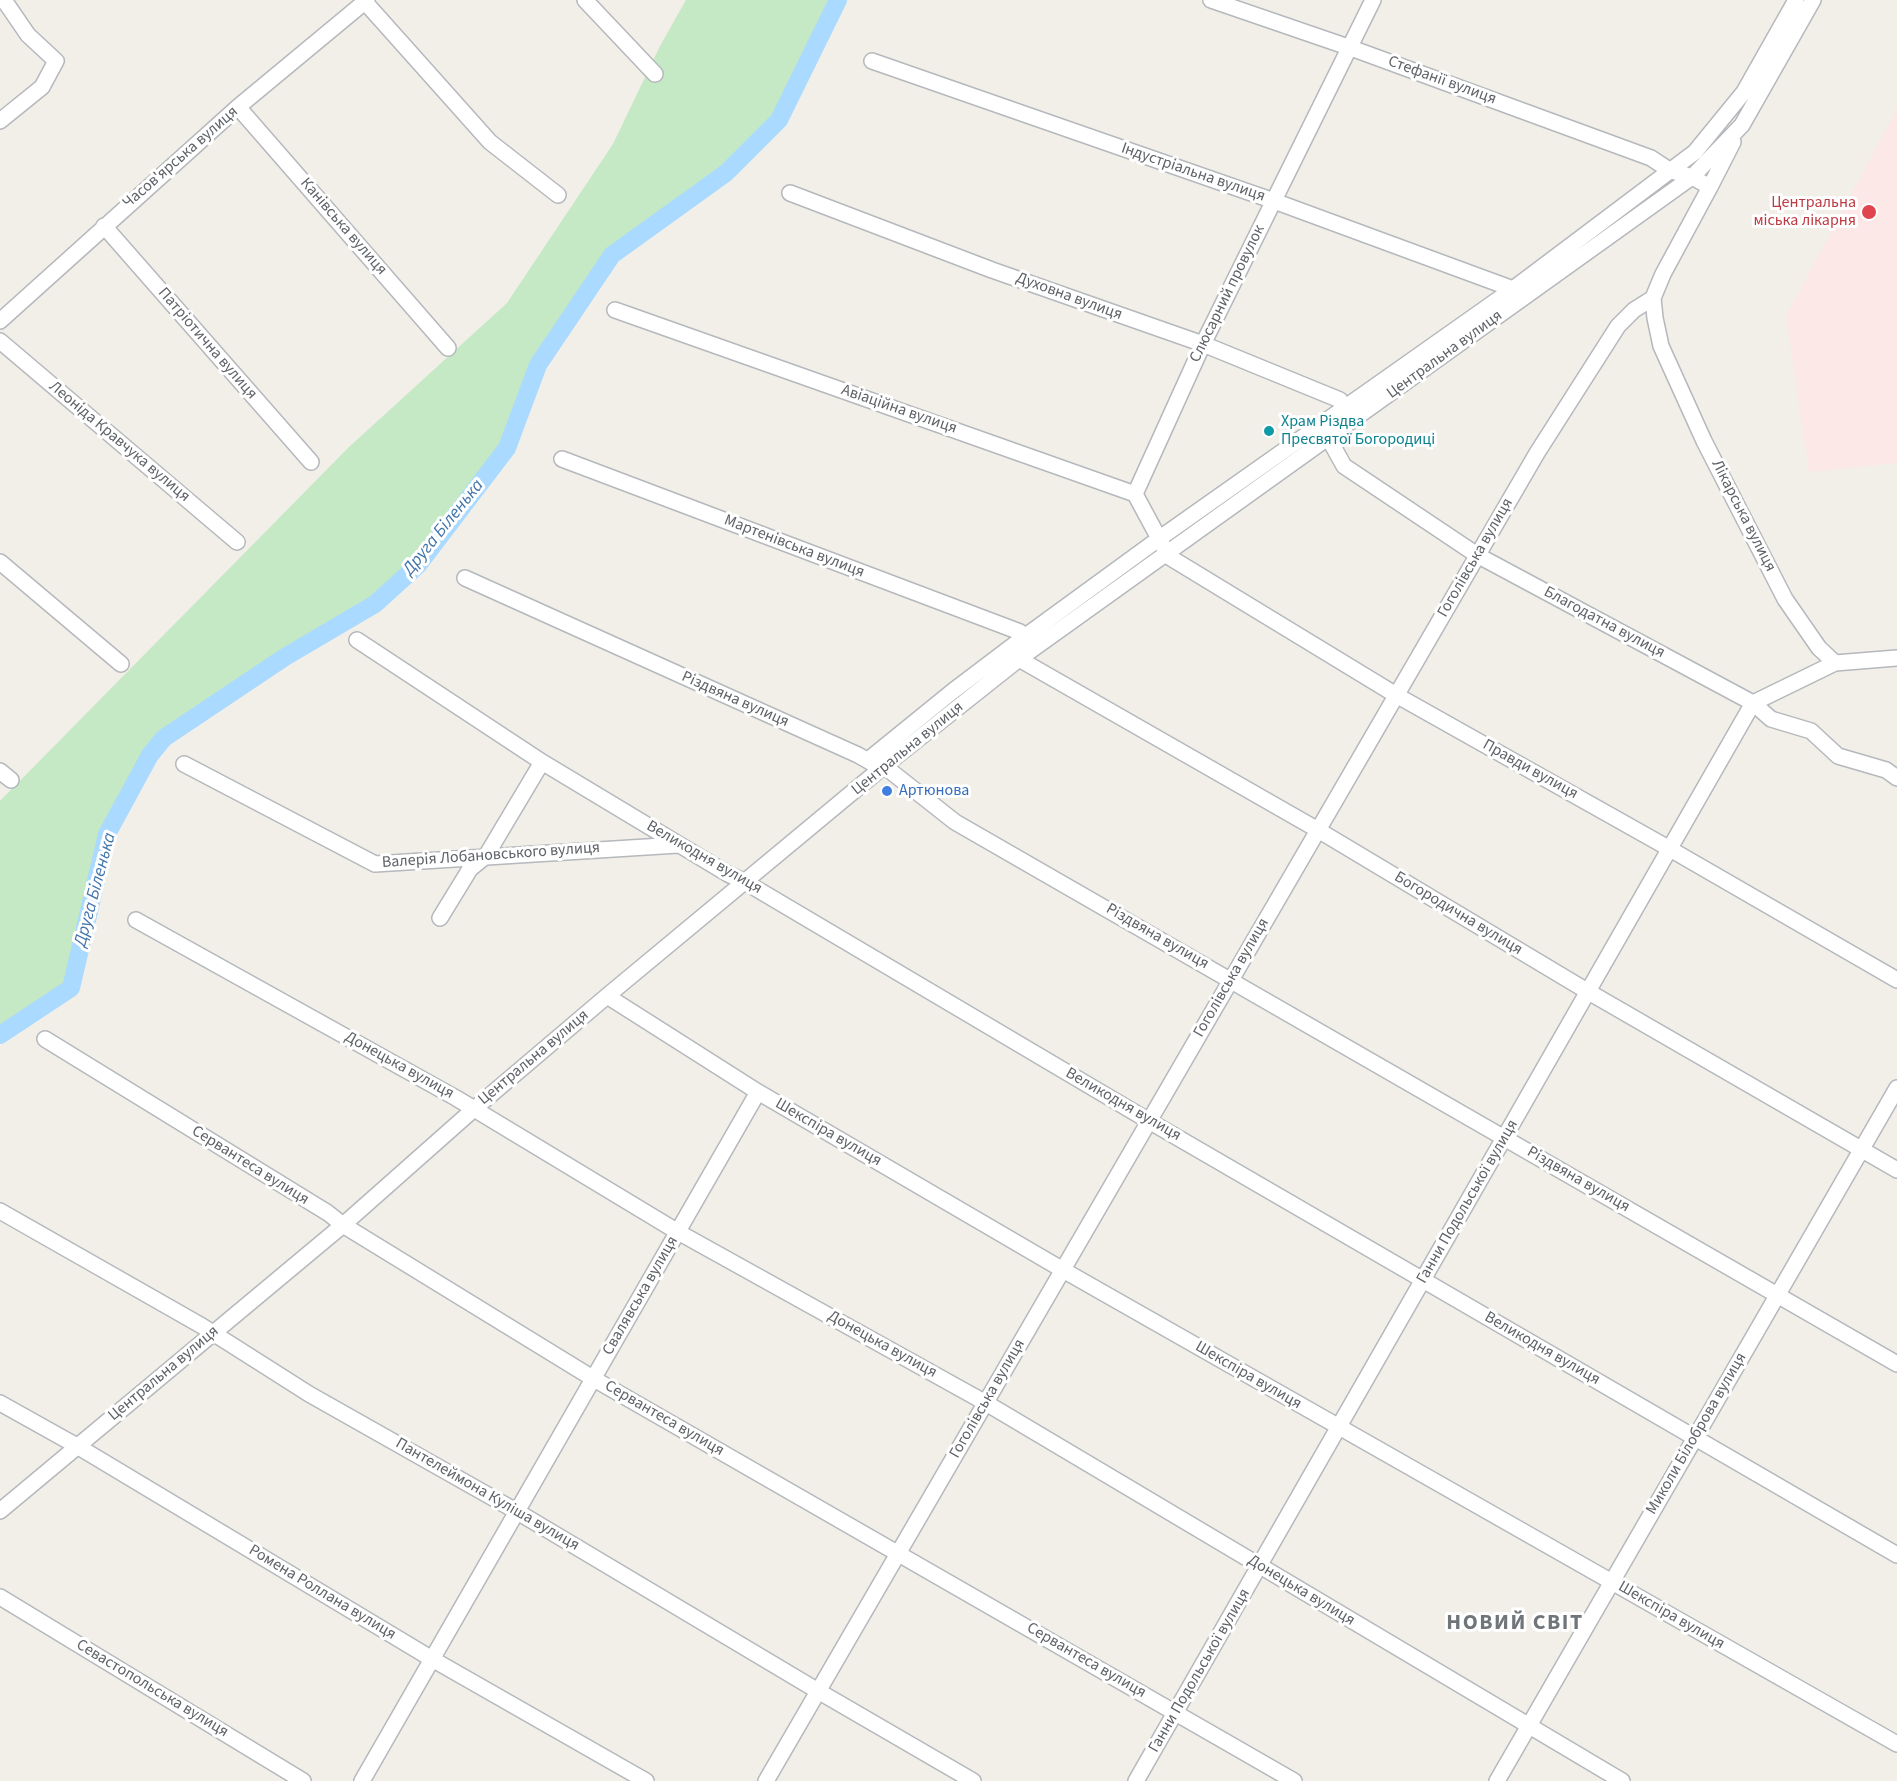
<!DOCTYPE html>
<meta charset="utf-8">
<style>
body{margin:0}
canvas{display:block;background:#f1efe8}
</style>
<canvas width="1897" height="1781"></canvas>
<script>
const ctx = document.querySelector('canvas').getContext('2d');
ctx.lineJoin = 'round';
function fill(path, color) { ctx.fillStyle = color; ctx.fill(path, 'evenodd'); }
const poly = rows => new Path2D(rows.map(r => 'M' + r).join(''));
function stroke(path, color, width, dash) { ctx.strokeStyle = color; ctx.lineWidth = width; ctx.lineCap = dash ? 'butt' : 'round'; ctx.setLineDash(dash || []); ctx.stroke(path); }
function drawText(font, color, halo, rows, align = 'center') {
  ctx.font = font + ' "Source Sans 3",sans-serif'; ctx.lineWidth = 6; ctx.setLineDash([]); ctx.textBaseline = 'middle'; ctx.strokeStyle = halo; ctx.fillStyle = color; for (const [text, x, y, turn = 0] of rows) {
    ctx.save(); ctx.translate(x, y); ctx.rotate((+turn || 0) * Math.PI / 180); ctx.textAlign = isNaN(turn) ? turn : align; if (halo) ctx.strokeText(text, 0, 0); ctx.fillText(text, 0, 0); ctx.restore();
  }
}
const medical = poly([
 [1897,109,1897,463,1809,472,1786,316]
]);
const green = poly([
 [686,0,838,0,779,120,726,173,612,256,538,365,507,448,418,565,375,604,285,657,164,738,150,755,107,834,71,988,0,1035,0,801,349,447,507,303,613,144,660,46]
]);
const river = poly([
 [0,1035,71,988,107,834,150,755,164,738,285,657,375,604,418,565,507,448,538,365,612,255,726,173,779,120,838,0]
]);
const minor = poly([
 [585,0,655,74],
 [365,2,490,142,558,195],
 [872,61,1274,201,1513,289],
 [238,107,448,348],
 [0,121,42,87,56,61,28,35,4,0],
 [1710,187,1733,142],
 [790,193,992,270,1203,344,1340,400,1343,408],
 [104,226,311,462],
 [1653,298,1655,318,1661,346,1704,441,1785,599,1819,648,1835,663],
 [615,310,1135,494,1163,546],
 [0,321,238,107,367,0],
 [0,341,237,542],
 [1329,439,1344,466,1477,555,1753,703,1771,719,1811,731,1838,756,1886,770,1897,778],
 [562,459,1020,632,1023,638],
 [1135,494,1203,344,1373,0],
 [1166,555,1396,695,1670,849,1897,980],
 [0,562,121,664],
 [465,578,858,755,872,763,884,766,955,822,1897,1364],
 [357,640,542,762,728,874,745,882,1149,1121,1897,1555],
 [1019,659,1318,830,1587,991,1897,1170],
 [868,760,953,691,1023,638,1160,538,1513,289,1695,152,1744,92,1796,0],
 [184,764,375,864,678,845],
 [0,771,11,780],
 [440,918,470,869,486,856,542,762],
 [136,920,456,1098,678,1232,986,1403,1622,1781],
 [607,996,758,1092,1063,1270,1897,1744],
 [45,1039,328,1213,343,1225,594,1379,1294,1781],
 [0,1211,202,1326,309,1394,516,1511,818,1691,973,1781],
 [0,1403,77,1446,432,1659,646,1781],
 [0,1511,343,1225,474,1109,607,996,884,766,1019,659,1692,177,1742,125,1813,0],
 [0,1597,303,1781],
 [362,1781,758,1092],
 [766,1781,1537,453,1618,326,1634,310,1653,298,1663,274,1710,187,1692,177,1669,170,1651,158,1351,48,1211,0],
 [1136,1781,1753,703,1835,663,1897,658],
 [1497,1781,1897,1088]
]);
const markers = [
 [1869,212,8,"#e0444e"],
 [1269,431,6,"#0f9aa8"],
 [887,791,6,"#3f7fe0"]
];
const streetNames = [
 ["Стефанії вулиця",1442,81,20],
 ["Часов'ярська вулиця",181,158,-41],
 ["Індустріальна вулиця",1193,173,19],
 ["Канівська вулиця",343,227,49],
 ["Слюсарний провулок",1228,294,-64],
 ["Духовна вулиця",1069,297,20],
 ["Патріотична вулиця",207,344,49],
 ["Центральна вулиця",1445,355,-36],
 ["Авіаційна вулиця",899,410,19],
 ["Леоніда Кравчука вулиця",119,442,40],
 ["Лікарська вулиця",1743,516,63],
 ["Мартенівська вулиця",794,547,21],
 ["Гоголівська вулиця",1476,558,-60],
 ["Благодатна вулиця",1604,623,28],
 ["Різдвяна вулиця",735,700,24],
 ["Центральна вулиця",908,749,-39],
 ["Правди вулиця",1530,770,29],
 ["Валерія Лобановського вулиця",491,856,-4],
 ["Великодня вулиця",704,858,30],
 ["Богородична вулиця",1458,914,31],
 ["Різдвяна вулиця",1157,937,30],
 ["Гоголівська вулиця",1232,978,-60],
 ["Центральна вулиця",534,1058,-40],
 ["Донецька вулиця",399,1066,29],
 ["Великодня вулиця",1123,1105,30],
 ["Шекспіра вулиця",828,1133,30],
 ["Сервантеса вулиця",250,1166,32],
 ["Різдвяна вулиця",1578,1180,30],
 ["Ганни Подольської вулиця",1468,1202,-60],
 ["Свалявська вулиця",641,1296,-60],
 ["Донецька вулиця",882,1345,29],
 ["Великодня вулиця",1542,1349,30],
 ["Центральна вулиця",164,1374,-40],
 ["Шекспіра вулиця",1248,1376,30],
 ["Гоголівська вулиця",988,1399,-60],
 ["Сервантеса вулиця",664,1419,30],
 ["Миколи Білоброва вулиця",1697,1434,-60],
 ["Пантелеймона Куліша вулиця",487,1495,30],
 ["Донецька вулиця",1301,1591,31],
 ["Ромена Роллана вулиця",322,1593,31],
 ["Шекспіра вулиця",1671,1616,30],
 ["Сервантеса вулиця",1086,1661,30],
 ["Ганни Подольської вулиця",1200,1671,-60],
 ["Севастопольська вулиця",152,1689,31]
];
const healthNames = [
 ["Центральна",1856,203],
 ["міська лікарня",1856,221]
];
const cultureNames = [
 ["Храм Різдва",1281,422],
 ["Пресвятої Богородиці",1281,440]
];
const shopNames = [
 ["Артюнова",899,791]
];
const waterNames = [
 ["Друга Біленька",444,528,-51],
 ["Друга Біленька",96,890,-75]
];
const districtNames = [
 ["НОВИЙ СВІТ",1515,1624]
];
fill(medical, '#fce8e6');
fill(green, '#c5e8c5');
stroke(river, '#aadaff', 18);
stroke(minor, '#b5b8bc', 18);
stroke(minor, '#fff', 15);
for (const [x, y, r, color] of markers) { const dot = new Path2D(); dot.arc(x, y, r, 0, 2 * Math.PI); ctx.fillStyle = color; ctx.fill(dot); stroke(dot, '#fff', 2); }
drawText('16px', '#5f6368', '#fff', streetNames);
drawText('16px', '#be3a42', '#fff', healthNames, 'right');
drawText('16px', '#0d838f', '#fff', cultureNames, 'left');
drawText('16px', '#366cbe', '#fff', shopNames, 'left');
drawText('italic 18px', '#4174aa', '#fff', waterNames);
ctx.letterSpacing = '1.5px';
drawText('bold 22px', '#70757a', '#fff', districtNames);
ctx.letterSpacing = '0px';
</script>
